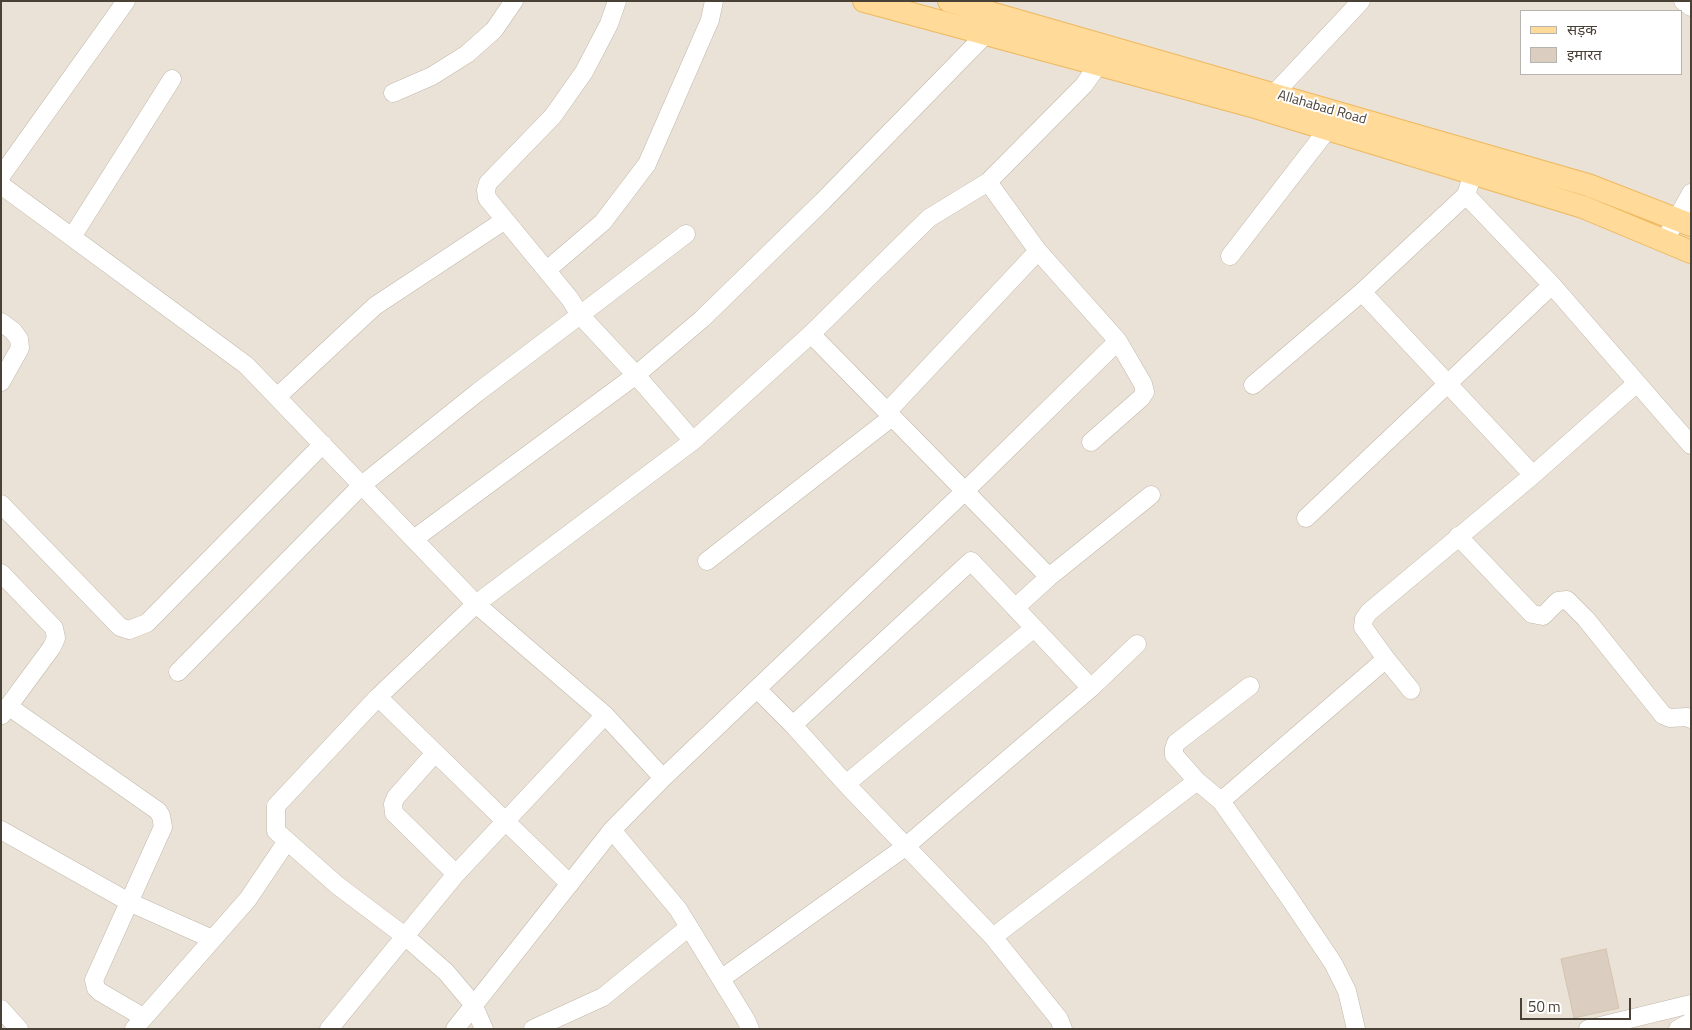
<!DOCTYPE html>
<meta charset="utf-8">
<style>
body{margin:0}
#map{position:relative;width:1692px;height:1030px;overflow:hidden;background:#f6f1e9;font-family:"Titillium Web","Noto Sans Devanagari",sans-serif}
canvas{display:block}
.frame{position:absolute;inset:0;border:2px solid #4a4136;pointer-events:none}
.legend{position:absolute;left:1520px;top:10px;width:162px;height:65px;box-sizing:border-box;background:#fff;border:1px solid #b7b3af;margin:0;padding:6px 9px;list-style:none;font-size:15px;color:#4a4136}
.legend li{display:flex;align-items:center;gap:10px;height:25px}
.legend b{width:25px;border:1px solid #b7b3af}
.scale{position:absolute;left:1520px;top:998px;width:111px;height:22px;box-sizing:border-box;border:2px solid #4a4136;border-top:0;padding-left:6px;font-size:15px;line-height:18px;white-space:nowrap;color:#4a4136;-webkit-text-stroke:4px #fff;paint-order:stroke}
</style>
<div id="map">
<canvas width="1692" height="1030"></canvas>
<div class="frame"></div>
<ul class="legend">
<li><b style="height:6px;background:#ffda98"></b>सड़क</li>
<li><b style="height:14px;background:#dbcec0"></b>इमारत</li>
</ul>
<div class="scale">50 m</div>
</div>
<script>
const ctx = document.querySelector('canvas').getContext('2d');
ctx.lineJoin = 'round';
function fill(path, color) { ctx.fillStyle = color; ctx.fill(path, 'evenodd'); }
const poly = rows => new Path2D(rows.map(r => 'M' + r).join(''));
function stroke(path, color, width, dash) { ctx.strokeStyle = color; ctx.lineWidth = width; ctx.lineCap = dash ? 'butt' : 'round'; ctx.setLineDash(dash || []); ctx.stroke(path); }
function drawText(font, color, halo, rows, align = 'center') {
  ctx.font = font + ' "Titillium Web",sans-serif'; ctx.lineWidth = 4; ctx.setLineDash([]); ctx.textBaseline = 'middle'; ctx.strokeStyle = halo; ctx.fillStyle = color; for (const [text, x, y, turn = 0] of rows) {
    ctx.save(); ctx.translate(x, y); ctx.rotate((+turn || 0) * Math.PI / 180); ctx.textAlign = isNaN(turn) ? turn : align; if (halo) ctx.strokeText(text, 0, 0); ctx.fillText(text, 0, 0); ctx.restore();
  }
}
const residential = poly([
 [1,1,1691,1,1691,1029,1,1029],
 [1521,11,1681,11,1681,74,1521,74]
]);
const building = poly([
 [1606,949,1619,1008,1574,1018,1561,959,1606,949]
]);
const minor = poly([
 [1683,1,1691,7],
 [393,93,432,76,467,54,494,30,514,1],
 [1274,94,1361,1],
 [1479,163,1473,173,1466,195,1552,285,1691,445],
 [1,176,126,1],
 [1,185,246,365,476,604,605,715,663,778],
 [686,234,580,315,636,375,693,441],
 [72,237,172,79],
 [1665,240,1691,193],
 [1230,256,1328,129],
 [547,270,603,222,647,164,710,20,714,1],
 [1362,292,1533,475],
 [1,322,13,331,19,339,20,348,1,382],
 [811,334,1049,577,1151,495],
 [1253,385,1362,292,1466,195],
 [277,397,375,306,505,220],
 [887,412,1038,251],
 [1091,442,1141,398,1145,392,1143,384,1118,341,1038,251,988,182,1084,85,1098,65,1102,54],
 [1,504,120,627,129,630,147,623,323,444],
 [1306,518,1552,285],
 [1458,536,1532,614,1543,616,1558,601,1567,600,1586,619,1663,715,1670,718,1687,717,1691,719],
 [414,539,636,375,702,319,823,201,986,34],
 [707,561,892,417],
 [1,573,54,628,56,638,52,647,2,715],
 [1015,608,1049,577],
 [178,672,362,485,478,392,580,315,570,299,487,198,486,190,488,183,553,116,584,72,609,24,617,1],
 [757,689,793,725],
 [1411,690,1386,659,1363,627,1364,619,1369,612,1533,475,1637,383],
 [378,697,570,884],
 [8,706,158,811,161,816,163,827,94,980,96,988,100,992,143,1017],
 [435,753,396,797,393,804,394,813,456,874],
 [1197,781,1174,755,1174,749,1176,743,1250,686],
 [846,784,1034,628],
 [1221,801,1288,896,1333,963,1347,991,1356,1029],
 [1,830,129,902,212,939],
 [612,830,678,909,746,1020,750,1029],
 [993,937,1197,781,1221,801,1386,659],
 [721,979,905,847,1091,688,1137,644],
 [1,1009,19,1029],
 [134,1029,248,899,287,841],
 [329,1029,456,874,605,715],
 [455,1029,612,830,663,778,965,491,1118,341],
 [484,1029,473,1004,446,972,406,937,337,885,276,831,276,806,378,697,476,604,693,441,811,334,929,218,988,182],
 [533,1029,603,997,689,927],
 [1063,1029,1059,1019,993,937,846,784,793,725,971,561,1091,688],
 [1588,1029,1691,1004],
 [1678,1029,1691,1022]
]);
const major = poly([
 [864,1,1255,107,1583,207,1691,252],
 [949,1,1588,185,1691,225]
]);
const streetNames = [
 ["Allahabad Road",1322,108,16]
];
fill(residential, '#eae2d6');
fill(building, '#dbcec0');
stroke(building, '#d4c3af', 1);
stroke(minor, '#c2b8aa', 19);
stroke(major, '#efb85d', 24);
stroke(minor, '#fff', 18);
stroke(major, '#ffda98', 22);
drawText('14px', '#4a4136', '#fff', streetNames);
</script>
